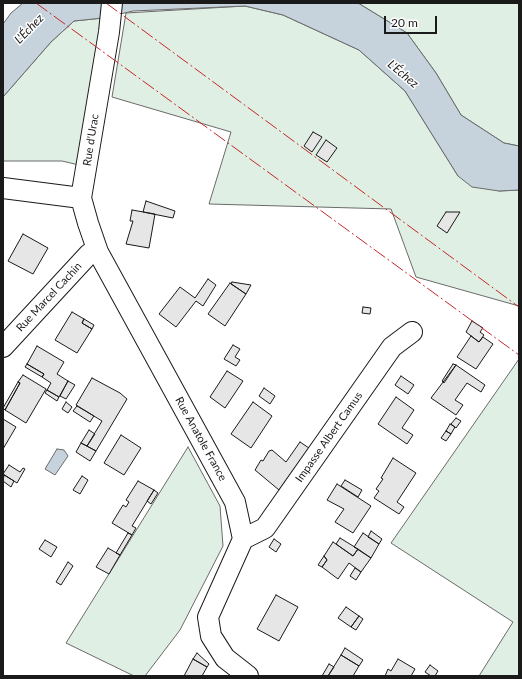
<!DOCTYPE html>
<meta charset="utf-8">
<style>
body{margin:0}
#map{position:relative;width:522px;height:679px;overflow:hidden;background:#fff;font-family:Lato,sans-serif}
canvas{display:block}
.frame{position:absolute;inset:0;border:4px solid #1a1a1a;pointer-events:none}
.scale{position:absolute;left:384px;top:16px;width:53px;height:18px;box-sizing:border-box;border:2px solid #1a1a1a;border-top:0;padding-left:5px;font-size:12px;line-height:14px;white-space:nowrap;color:#1a1a1a;-webkit-text-stroke:3px #fff;paint-order:stroke}
</style>
<div id="map">
<canvas width="522" height="679"></canvas>
<div class="frame"></div>
<div class="scale">20 m</div>
</div>
<script>
const ctx = document.querySelector('canvas').getContext('2d');
ctx.lineJoin = 'round';
function fill(path, color) { ctx.fillStyle = color; ctx.fill(path, 'evenodd'); }
const poly = rows => new Path2D(rows.map(r => 'M' + r).join(''));
function stroke(path, color, width, dash) { ctx.strokeStyle = color; ctx.lineWidth = width; ctx.lineCap = dash ? 'butt' : 'round'; ctx.setLineDash(dash || []); ctx.stroke(path); }
function drawText(font, color, halo, rows, align = 'center') {
  ctx.font = font + ' Lato,sans-serif'; ctx.lineWidth = 3; ctx.setLineDash([]); ctx.textBaseline = 'middle'; ctx.strokeStyle = halo; ctx.fillStyle = color; for (const [text, x, y, turn = 0] of rows) {
    ctx.save(); ctx.translate(x, y); ctx.rotate((+turn || 0) * Math.PI / 180); ctx.textAlign = isNaN(turn) ? turn : align; if (halo) ctx.strokeText(text, 0, 0); ctx.fillText(text, 0, 0); ctx.restore();
  }
}
const green = poly([
 [358,3,519,3,519,146,504,143,461,115,436,73,407,33,358,3],
 [245,6,283,15,359,50,405,91,458,176,499,191,519,190,519,306,416,277,391,209,209,204,231,132,112,97,126,13,245,6],
 [103,18,79,165,62,161,3,161,3,97,51,42,74,21,103,18],
 [519,359,519,676,479,676,513,622,391,543,519,359],
 [188,447,220,506,223,546,180,630,145,676,134,676,66,643,188,447]
]);
const water = poly([
 [23,3,358,3,407,33,436,73,461,115,504,143,519,146,519,190,499,191,472,187,458,176,405,91,359,50,283,15,245,6,133,11,103,18,74,21,51,42,3,97,3,24,11,13,23,3],
 [57,449,64,450,68,456,55,475,45,469,57,449]
]);
const building = poly([
 [313,132,322,137,312,152,304,146,313,132],
 [326,140,337,148,327,162,316,155,326,140],
 [146,201,175,211,173,218,143,212,146,201],
 [132,210,155,214,149,248,126,244,133,221,130,221,132,210],
 [446,212,460,212,447,233,437,226,446,212],
 [23,234,48,248,33,274,8,261,23,234],
 [208,279,216,285,203,306,196,301,176,327,159,314,180,287,195,298,208,279],
 [232,282,251,285,246,294,231,284,232,282],
 [230,283,246,294,225,326,208,314,230,283],
 [363,307,371,308,370,314,362,313,363,307],
 [72,312,84,319,82,323,92,329,77,353,55,340,72,312],
 [84,319,94,325,92,329,82,323,84,319],
 [472,321,483,328,480,332,484,335,479,342,466,332,472,321],
 [471,336,479,342,483,337,493,344,476,369,457,357,471,336],
 [233,345,240,349,235,357,240,360,236,366,224,359,233,345],
 [37,346,64,362,57,374,68,381,59,397,47,390,51,383,42,377,44,374,27,364,37,346],
 [27,364,44,374,42,377,25,367,27,364],
 [453,364,456,365,444,383,442,381,453,364],
 [456,365,485,385,481,392,467,383,455,400,463,405,456,415,431,398,456,365],
 [227,371,243,381,225,408,210,397,227,371],
 [23,375,46,389,26,423,5,410,20,383,18,382,23,375],
 [401,376,414,385,408,394,395,385,401,376],
 [92,378,120,393,127,399,96,451,87,446,102,421,76,405,92,378],
 [68,381,75,385,66,399,60,396,68,381],
 [18,382,20,383,5,410,3,408,18,382],
 [264,388,275,396,270,404,259,396,264,388],
 [47,390,59,397,57,401,45,393,47,390],
 [396,397,414,410,402,428,413,435,407,444,378,424,396,397],
 [66,402,72,407,68,413,62,409,66,402],
 [253,402,272,416,251,448,231,434,253,402],
 [77,406,94,416,90,422,73,411,77,406],
 [456,418,461,421,456,428,451,424,456,418],
 [3,419,16,427,3,449,3,419],
 [450,424,455,427,451,434,446,431,450,424],
 [89,430,95,434,87,446,81,443,89,430],
 [446,431,451,434,446,441,441,438,446,431],
 [121,435,141,448,124,475,104,463,121,435],
 [300,442,309,448,279,490,255,470,261,460,263,461,269,451,272,450,286,462,300,442],
 [81,443,96,451,90,461,76,452,81,443],
 [393,458,416,473,397,502,404,507,399,514,374,498,379,491,376,489,383,479,381,478,393,458],
 [9,465,20,472,23,468,25,469,17,483,3,474,9,465],
 [4,475,14,481,11,487,3,481,4,475],
 [82,476,88,480,80,494,73,490,82,476],
 [345,480,362,490,358,497,341,486,345,480],
 [138,481,154,490,132,526,136,528,132,535,112,523,123,505,126,507,129,502,126,500,138,481],
 [337,484,371,506,353,533,335,522,344,509,327,500,337,484],
 [154,490,158,493,151,504,147,501,154,490],
 [371,531,382,539,379,544,368,537,371,531],
 [128,533,132,535,120,555,116,553,128,533],
 [363,533,379,544,371,558,354,547,363,533],
 [340,538,358,549,353,556,336,544,340,538],
 [274,539,281,544,276,552,269,547,274,539],
 [45,540,57,547,51,557,39,549,45,540],
 [333,542,353,556,358,549,371,558,361,572,349,563,338,579,322,567,327,560,324,556,333,542],
 [108,548,120,555,109,574,96,567,108,548],
 [324,556,327,560,322,567,318,565,324,556],
 [68,562,73,566,61,585,56,582,68,562],
 [355,568,361,572,356,580,350,576,355,568],
 [276,595,298,607,279,641,257,629,276,595],
 [346,607,359,616,351,627,338,618,346,607],
 [359,616,363,619,356,630,351,627,359,616],
 [345,648,363,660,359,666,341,655,345,648],
 [197,653,209,664,207,667,193,659,197,653],
 [341,655,359,666,353,676,328,676,341,655],
 [193,659,207,667,202,676,184,676,193,659],
 [398,659,415,669,411,676,385,676,388,669,391,671,398,659],
 [329,664,334,667,328,676,322,676,329,664],
 [430,665,438,671,435,676,431,676,425,672,430,665]
]);
const minor = poly([
 [112,3,109,32,81,198,88,223,98,252,235,502,243,539,208,617,211,636,225,658,248,676],
 [3,188,81,198],
 [3,347,89,254,98,252],
 [243,539,265,528,392,347,412,332]
]);
const power = poly([
 [36,3,519,355],
 [106,3,519,307]
]);
const streetNames = [
 ["Rue d'Urac",91,140,-81],
 ["Rue Marcel Cachin",49,297,-47],
 ["Impasse Albert Camus",329,437,-55],
 ["Rue Anatole France",201,439,61]
];
const waterNames = [
 ["L'Échez",29,29,-46],
 ["L'Échez",403,74,40]
];
fill(green, '#e0efe3');
stroke(green, '#6a6a6a', 1);
fill(water, '#c6d2dc');
stroke(water, '#6a6a6a', 1);
fill(building, '#e6e6e6');
stroke(building, '#1a1a1a', 1);
stroke(minor, '#1a1a1a', 22);
stroke(minor, '#fff', 20);
stroke(power, '#c62828', 1, [14, 3, 2, 3]);
drawText('11px', '#1a1a1a', '#fff', streetNames);
drawText('italic 12px', '#1a1a1a', '#fff', waterNames);
</script>
